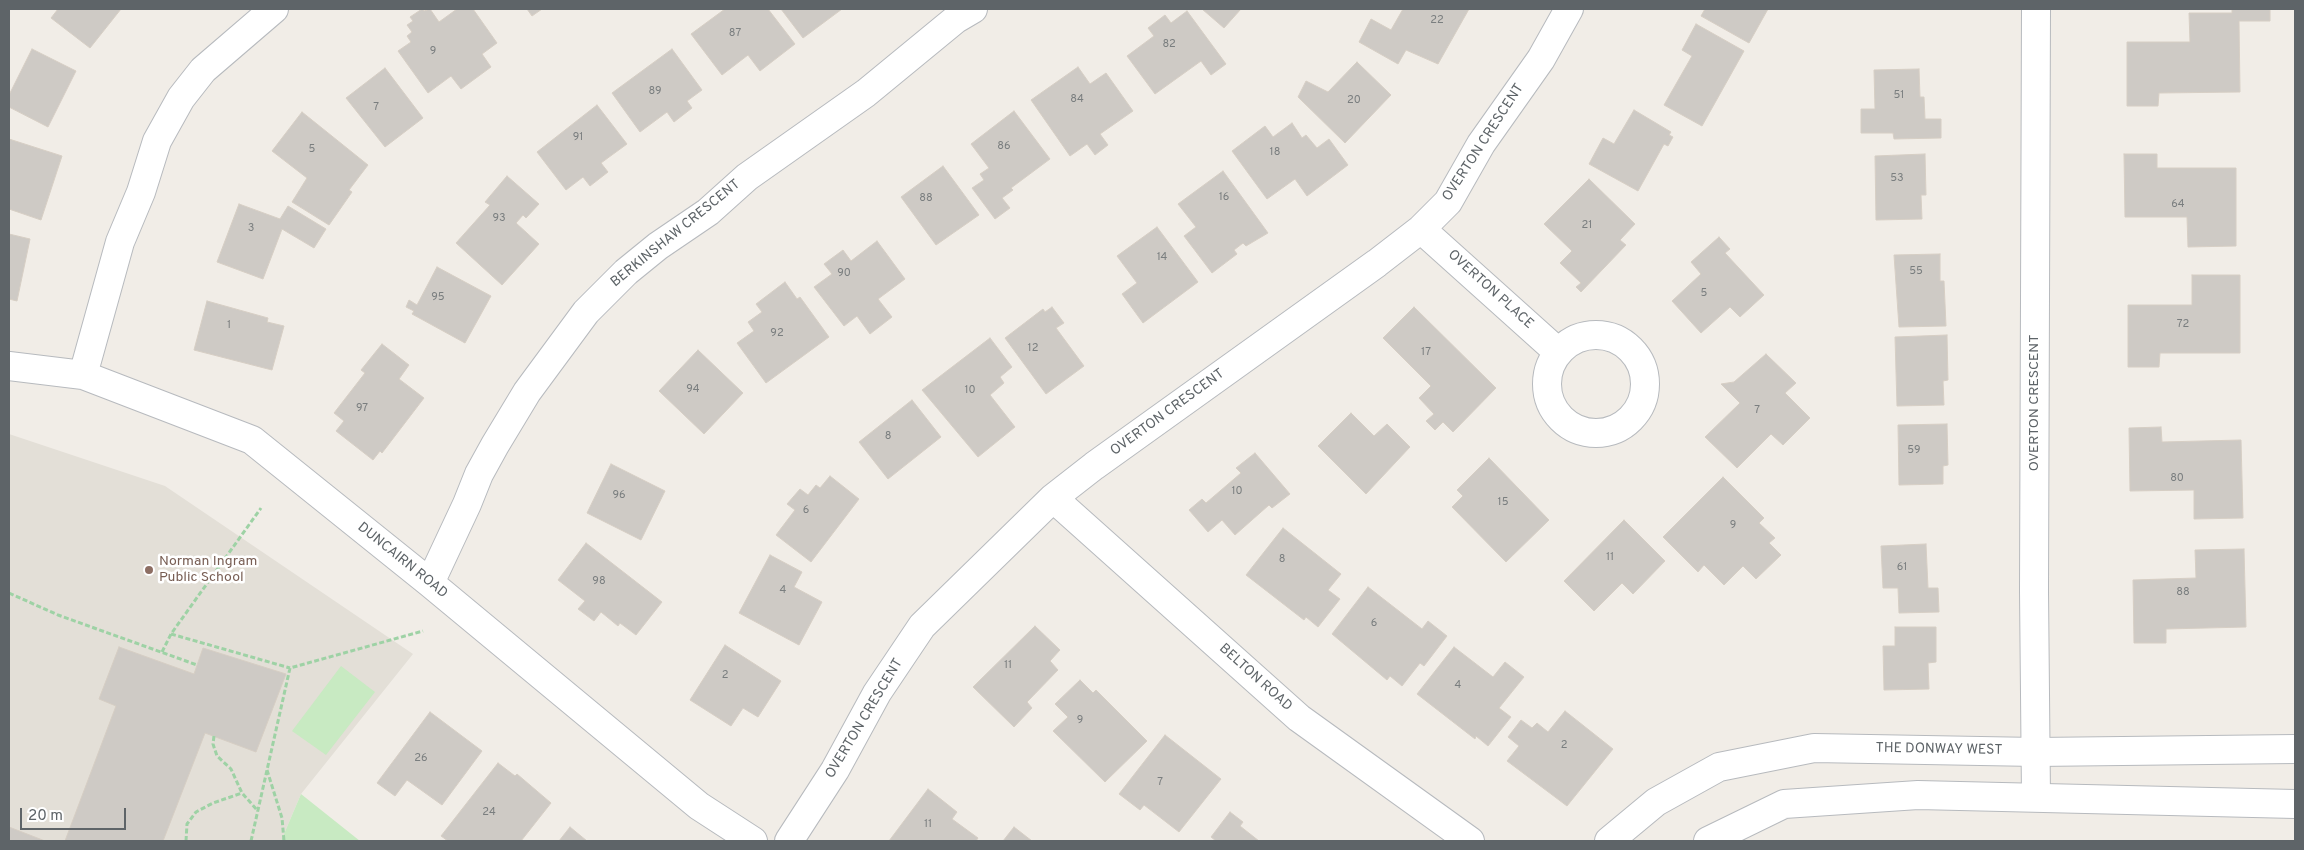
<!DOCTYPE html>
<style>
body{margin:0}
#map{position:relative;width:2304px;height:850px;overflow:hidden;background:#f1ede7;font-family:Overpass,sans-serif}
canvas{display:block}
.frame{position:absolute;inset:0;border:10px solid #5e6468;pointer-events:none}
.scale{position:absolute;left:20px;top:808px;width:106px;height:22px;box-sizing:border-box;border:2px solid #5e6468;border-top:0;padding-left:6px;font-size:15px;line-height:18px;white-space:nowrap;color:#5e6468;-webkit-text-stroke:4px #fff;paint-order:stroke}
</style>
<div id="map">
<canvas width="2304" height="850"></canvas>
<div class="frame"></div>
<div class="scale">20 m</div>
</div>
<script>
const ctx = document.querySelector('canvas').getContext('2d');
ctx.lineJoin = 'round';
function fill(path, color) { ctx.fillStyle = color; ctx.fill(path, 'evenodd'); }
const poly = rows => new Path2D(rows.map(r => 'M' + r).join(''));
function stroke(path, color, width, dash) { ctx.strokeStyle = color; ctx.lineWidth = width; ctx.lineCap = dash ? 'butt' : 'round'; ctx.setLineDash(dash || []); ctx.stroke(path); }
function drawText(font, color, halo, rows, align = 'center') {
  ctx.font = font + ' Overpass,sans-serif'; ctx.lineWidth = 5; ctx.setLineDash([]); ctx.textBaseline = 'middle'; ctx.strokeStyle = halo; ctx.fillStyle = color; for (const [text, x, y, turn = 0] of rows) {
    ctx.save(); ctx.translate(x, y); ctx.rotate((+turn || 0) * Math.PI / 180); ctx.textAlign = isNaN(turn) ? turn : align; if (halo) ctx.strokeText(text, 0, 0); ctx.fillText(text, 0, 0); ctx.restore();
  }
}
const education = poly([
 [9,434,165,486,413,654,301,794,281,841,9,841]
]);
const green = poly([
 [341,666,375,692,326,755,292,731],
 [301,794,360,841,281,841]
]);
const building = poly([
 [58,9,121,9,90,48,51,18,58,9],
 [422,9,424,11,430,9,439,22,457,9,473,9,497,43,482,54,491,67,461,89,451,76,428,93,398,51,411,42,407,36,412,32,407,25,413,21,410,17,422,9],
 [527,9,542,9,532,16,527,9],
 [725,9,768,9,795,44,760,71,748,55,722,75,691,34,725,9],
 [781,9,842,9,803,38,781,9],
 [1202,9,1241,9,1224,28,1202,9],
 [1403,9,1469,9,1438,64,1406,50,1398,64,1359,42,1371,19,1391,30,1403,9],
 [1705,9,1768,9,1749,43,1701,16,1705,9],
 [2232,9,2270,9,2270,21,2239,21,2240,92,2159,93,2158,106,2127,106,2127,42,2190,42,2189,13,2232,13,2232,9],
 [1187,11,1226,64,1211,75,1201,61,1155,94,1127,56,1154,36,1148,28,1165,15,1171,23,1187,11],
 [1696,24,1744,51,1702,126,1664,105,1692,56,1682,50,1696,24],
 [32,49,76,71,48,127,9,107,9,95,32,49],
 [672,49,702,90,687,101,692,108,674,122,667,112,640,132,612,93,672,49],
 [1357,62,1391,95,1345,143,1298,97,1306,81,1328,92,1357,62],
 [1078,67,1090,84,1106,73,1133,111,1100,134,1108,145,1095,155,1087,144,1070,156,1031,100,1078,67],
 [385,68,423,118,385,147,346,98,385,68],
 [1919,69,1920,97,1924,97,1925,119,1941,119,1941,138,1894,139,1893,133,1861,133,1861,109,1875,109,1874,70,1919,69],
 [597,105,627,144,601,163,608,172,590,186,583,177,566,190,537,152,597,105],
 [1634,110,1671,132,1669,135,1673,137,1668,146,1664,144,1638,191,1589,164,1603,138,1614,144,1634,110],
 [1014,111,1050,159,1011,188,1013,190,1002,198,1010,208,995,219,972,188,984,180,980,174,989,168,971,144,1014,111],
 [302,112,368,165,349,190,352,192,329,225,292,202,307,178,272,151,302,112],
 [1292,123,1302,138,1306,135,1317,148,1329,139,1348,165,1307,196,1295,179,1267,199,1232,151,1265,126,1273,137,1292,123],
 [9,139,62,156,41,220,9,209,9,139],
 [1925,154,1926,195,1921,195,1922,219,1876,220,1875,156,1925,154],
 [2124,154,2157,154,2157,168,2236,168,2236,246,2188,247,2187,217,2125,217,2124,154],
 [943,166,979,215,936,245,901,197,943,166],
 [1223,171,1268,233,1246,246,1243,243,1234,250,1237,254,1212,273,1184,236,1196,227,1178,204,1223,171],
 [507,176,539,204,526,218,523,215,516,223,539,244,502,285,456,243,490,205,485,202,507,176],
 [1589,179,1635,224,1620,240,1626,245,1581,292,1576,287,1581,283,1560,263,1572,251,1544,224,1589,179],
 [239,204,280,219,288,206,326,229,314,248,282,229,263,279,217,262,239,204],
 [1157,227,1198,282,1143,323,1122,294,1137,283,1117,256,1157,227],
 [9,234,30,239,17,301,9,299,9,234],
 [1719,237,1730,249,1725,253,1764,295,1740,317,1730,307,1701,333,1672,301,1701,274,1691,262,1719,237],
 [877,241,905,279,878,299,892,317,870,334,857,316,844,326,814,287,832,274,824,264,843,250,851,261,877,241],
 [1940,254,1940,281,1944,281,1946,326,1899,327,1894,255,1940,254],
 [437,267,491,296,465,343,412,314,414,311,406,307,409,300,417,305,437,267],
 [2192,275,2240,275,2240,353,2160,353,2159,367,2128,367,2128,305,2192,305,2192,275],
 [785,282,797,299,800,297,829,337,766,383,737,343,754,331,748,322,762,312,756,304,785,282],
 [207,301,268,318,267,322,284,326,272,370,194,350,207,301],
 [1052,307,1064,323,1056,328,1084,366,1046,394,1005,338,1043,309,1045,312,1052,307],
 [1414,307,1496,388,1453,432,1443,422,1435,430,1426,421,1434,414,1419,398,1431,386,1383,338,1414,307],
 [1947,335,1948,380,1943,381,1944,405,1897,406,1895,337,1947,335],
 [990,338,1012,367,1000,377,1004,383,990,395,1015,427,978,457,922,390,990,338],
 [382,344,409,365,399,379,424,398,382,453,380,451,373,460,336,431,344,421,334,413,365,373,361,370,382,344],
 [698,350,743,393,704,434,659,391,698,350],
 [1766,354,1796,383,1785,393,1810,418,1783,445,1771,434,1737,468,1705,437,1740,403,1721,384,1734,382,1766,354],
 [912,400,941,437,888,479,859,442,912,400],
 [1351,413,1374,436,1387,424,1410,447,1366,494,1318,446,1351,413],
 [1947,424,1948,465,1943,466,1943,484,1899,485,1898,425,1947,424],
 [2161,427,2162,442,2241,440,2243,518,2194,519,2194,490,2130,491,2129,428,2161,427],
 [1255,453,1290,494,1272,508,1269,505,1235,535,1222,520,1208,532,1189,510,1202,499,1206,503,1241,473,1236,468,1255,453],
 [1489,458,1549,520,1506,562,1452,507,1463,496,1457,490,1489,458],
 [611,464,665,491,641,540,587,513,611,464],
 [830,476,859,499,811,562,776,535,795,510,787,504,800,489,808,495,816,485,820,488,830,476],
 [1723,477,1764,518,1759,523,1775,538,1769,543,1781,555,1756,579,1743,566,1724,585,1704,565,1698,572,1663,537,1723,477],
 [1624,520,1665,561,1633,594,1622,583,1594,611,1564,581,1624,520],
 [1283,528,1341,574,1328,590,1340,599,1318,627,1306,617,1304,620,1246,575,1283,528],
 [586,543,662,602,636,635,620,623,618,626,601,612,594,621,578,609,585,601,558,580,586,543],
 [1926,544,1928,588,1938,588,1939,612,1899,613,1898,588,1883,588,1881,546,1926,544],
 [2244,549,2246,627,2166,629,2166,643,2134,643,2133,580,2196,578,2195,550,2244,549],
 [770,555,802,572,794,587,822,602,799,645,739,613,770,555],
 [1368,587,1422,629,1428,621,1447,636,1424,666,1420,663,1402,686,1390,676,1387,680,1332,634,1368,587],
 [1035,626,1060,650,1050,661,1058,670,1027,702,1032,708,1014,727,973,687,1035,626],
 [1895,627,1936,627,1936,662,1928,663,1929,689,1884,690,1883,646,1895,646,1895,627],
 [725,645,781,681,758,717,743,708,731,726,690,700,725,645],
 [119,647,194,674,203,648,286,674,256,752,205,733,163,841,65,841,116,706,99,699,119,647],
 [1454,647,1493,677,1505,662,1524,677,1499,708,1511,717,1488,746,1476,736,1475,739,1417,694,1454,647],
 [1080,680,1093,693,1096,690,1147,741,1105,782,1053,731,1068,717,1055,704,1080,680],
 [1565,711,1613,749,1567,806,1507,761,1519,746,1508,737,1521,720,1532,728,1537,723,1548,732,1565,711],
 [430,712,482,751,442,805,407,780,395,796,377,783,430,712],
 [1165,735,1221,779,1179,832,1144,805,1140,810,1119,794,1165,735],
 [498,763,515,776,517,774,551,803,521,841,448,841,441,836,498,763],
 [928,789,957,812,952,819,978,838,976,841,889,841,928,789],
 [1230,812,1243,822,1240,826,1259,841,1216,841,1211,837,1230,812],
 [9,827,45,841,9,841,9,827],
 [570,827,587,841,559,841,570,827],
 [1014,827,1032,841,1003,841,1014,827]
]);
const path = poly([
 [9,593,58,615,197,665],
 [171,634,290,668],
 [162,652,171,634,261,508],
 [214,736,213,744,217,756,231,769,242,793,258,811],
 [267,770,282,818,284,841],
 [186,841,187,824,196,812,213,803,242,793],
 [251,841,290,668,423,631]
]);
const minor = poly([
 [1421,229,1558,352],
 '1547 384a49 49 0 1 1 98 0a49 49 0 1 1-98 0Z',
 [9,366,83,375,252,440,430,583,699,806,753,841],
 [83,375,120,242,141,192,157,141,181,98,203,70,274,9],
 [1053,498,1299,718,1470,841],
 [430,583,467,504,479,474,495,445,527,392,586,312,626,272,658,246,708,212,747,177,866,93,956,19,973,9],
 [2036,797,2034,591,2036,9],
 [789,841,835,770,877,693,922,626,1053,498,1094,466,1377,263,1421,229,1448,202,1481,144,1541,59,1569,9]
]);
const tertiary = poly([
 [1609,841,1656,802,1719,767,1814,748,2036,752,2295,749],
 [1708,841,1784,804,1918,795,2295,804]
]);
const markers = [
 [149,570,5,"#8d6e63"]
];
const numberNames = [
 ["22",1437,21],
 ["87",735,34],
 ["82",1169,45],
 ["9",433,52],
 ["89",655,92],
 ["51",1899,96],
 ["84",1077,100],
 ["20",1354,101],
 ["7",376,108],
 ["91",578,138],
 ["86",1004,147],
 ["5",312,150],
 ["18",1275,153],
 ["53",1897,179],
 ["16",1224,198],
 ["88",926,199],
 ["64",2178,205],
 ["93",499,219],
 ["21",1587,226],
 ["3",251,229],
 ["14",1162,258],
 ["55",1916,272],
 ["90",844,274],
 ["5",1704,294],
 ["95",438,298],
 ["72",2183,325],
 ["1",229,326],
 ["92",777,334],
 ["12",1033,349],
 ["17",1426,353],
 ["94",693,390],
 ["10",970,391],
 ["97",362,409],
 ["7",1757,411],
 ["8",888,437],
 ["59",1914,451],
 ["80",2177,479],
 ["10",1237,492],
 ["96",619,496],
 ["15",1503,503],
 ["6",806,511],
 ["9",1733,526],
 ["11",1610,558],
 ["8",1282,560],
 ["61",1902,568],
 ["98",599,582],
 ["4",783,591],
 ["88",2183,593],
 ["6",1374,624],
 ["11",1008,666],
 ["2",725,676],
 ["4",1458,686],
 ["9",1080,721],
 ["2",1564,746],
 ["26",421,759],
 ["7",1160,783],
 ["24",489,813],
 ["11",928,825]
];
const streetNames = [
 ["OVERTON CRESCENT",1484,143,-57],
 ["BERKINSHAW CRESCENT",676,234,-39],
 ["OVERTON PLACE",1490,290,42],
 ["OVERTON CRESCENT",2035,403,-90],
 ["OVERTON CRESCENT",1168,413,-36],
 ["DUNCAIRN ROAD",402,561,39],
 ["BELTON ROAD",1255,678,42],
 ["OVERTON CRESCENT",865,719,-59],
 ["THE DONWAY WEST",1939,750,1]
];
const educationNames = [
 ["Norman Ingram",159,562],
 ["Public School",159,578]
];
fill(education, '#e3dfd7');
fill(green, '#c8eac2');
fill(building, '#cecac5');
stroke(building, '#d6cec4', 1);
stroke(minor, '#b7babe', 30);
stroke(tertiary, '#b7babe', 30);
stroke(path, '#9ed2a5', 3, [5, 2.5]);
stroke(minor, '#fff', 28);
stroke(tertiary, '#fff', 28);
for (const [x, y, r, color] of markers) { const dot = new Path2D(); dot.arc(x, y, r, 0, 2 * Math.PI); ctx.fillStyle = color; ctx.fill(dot); stroke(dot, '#fff', 2); }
drawText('11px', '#7a7e7f', null, numberNames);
drawText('14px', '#5e6468', '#fff', streetNames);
drawText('14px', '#785e54', '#fff', educationNames, 'left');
</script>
